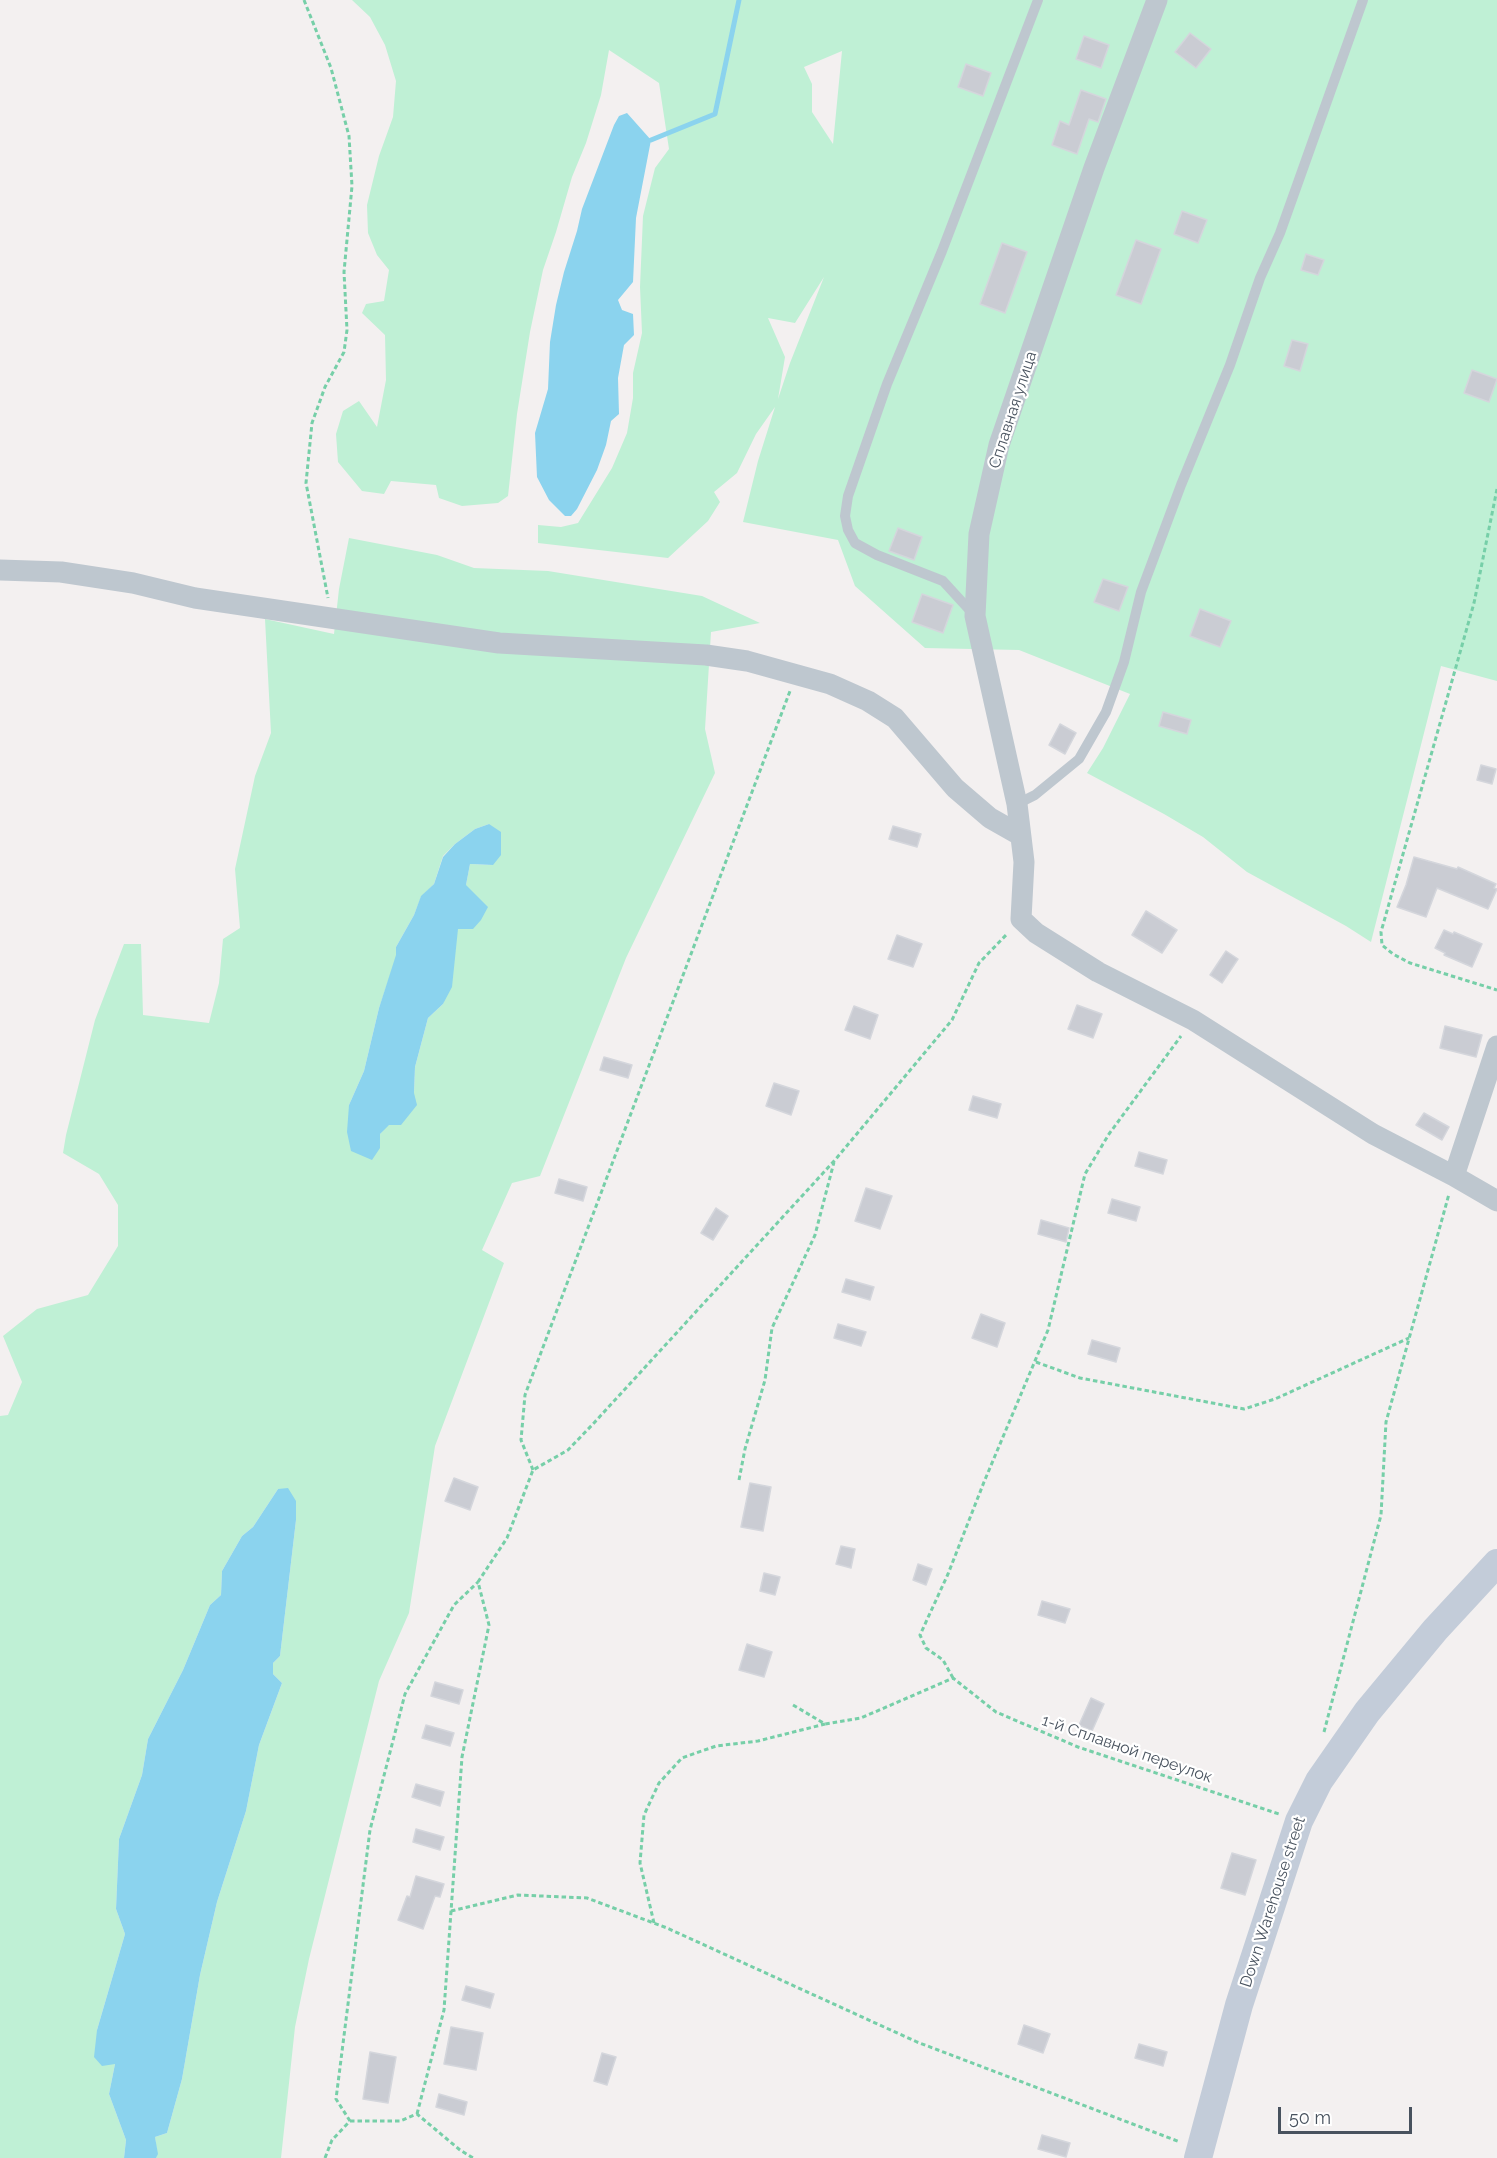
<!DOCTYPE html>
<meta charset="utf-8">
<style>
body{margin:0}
#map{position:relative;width:1497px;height:2158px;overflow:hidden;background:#f3f0f0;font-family:Raleway,sans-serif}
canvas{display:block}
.scale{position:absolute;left:1278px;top:2107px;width:134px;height:27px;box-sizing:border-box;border:3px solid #48525e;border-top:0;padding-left:8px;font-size:18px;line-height:21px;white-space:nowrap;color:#48525e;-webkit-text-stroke:4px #fff;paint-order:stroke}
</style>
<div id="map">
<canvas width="1497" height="2158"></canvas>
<div class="scale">50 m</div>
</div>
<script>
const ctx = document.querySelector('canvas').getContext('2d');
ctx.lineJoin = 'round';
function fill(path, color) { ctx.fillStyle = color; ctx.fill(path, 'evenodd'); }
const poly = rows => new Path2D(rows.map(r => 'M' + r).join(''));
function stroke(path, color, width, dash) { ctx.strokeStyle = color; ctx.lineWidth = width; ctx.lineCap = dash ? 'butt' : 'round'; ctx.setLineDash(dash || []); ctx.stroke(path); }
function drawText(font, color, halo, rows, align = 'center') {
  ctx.font = font + ' Raleway,sans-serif'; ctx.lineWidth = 4.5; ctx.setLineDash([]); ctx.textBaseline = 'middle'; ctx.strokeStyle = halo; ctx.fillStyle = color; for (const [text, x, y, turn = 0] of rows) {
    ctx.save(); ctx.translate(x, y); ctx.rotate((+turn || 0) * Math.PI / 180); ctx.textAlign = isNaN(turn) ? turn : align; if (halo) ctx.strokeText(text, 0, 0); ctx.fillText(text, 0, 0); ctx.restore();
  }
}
const green = poly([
 [352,0,1497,0,1497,681,1441,666,1371,942,1346,926,1247,872,1203,837,1164,814,1087,773,1103,748,1130,694,1019,650,925,648,855,586,838,540,743,522,758,461,775,407,756,434,737,473,714,492,720,502,708,521,668,558,538,543,538,525,561,527,578,523,612,468,627,433,633,398,633,373,642,333,640,287,643,216,655,168,669,149,659,83,609,50,601,95,586,143,572,177,556,232,543,270,530,332,517,414,508,496,498,503,462,506,439,498,436,485,391,481,384,494,362,491,338,462,336,434,343,411,359,401,377,427,386,380,385,335,362,313,366,304,384,301,389,270,377,255,368,233,367,205,379,156,393,117,396,81,385,45,370,17],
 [842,51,833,144,812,112,812,84,804,67],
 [824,277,790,363,778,399,785,357,768,318,795,323],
 [349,538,437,555,474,568,548,571,702,596,760,623,711,632,705,729,715,773,626,958,540,1176,512,1183,482,1250,504,1263,435,1446,409,1613,379,1681,309,1959,295,2027,281,2158,156,2158,157,2154,155,2137,167,2133,182,2079,200,1975,217,1902,246,1811,259,1745,282,1683,273,1674,273,1663,280,1656,296,1520,278,1489,253,1527,242,1536,222,1571,221,1595,210,1605,183,1670,148,1739,142,1775,119,1839,116,1909,125,1934,97,2030,115,2064,109,2094,126,2140,124,2158,0,2158,0,1416,8,1415,22,1382,3,1336,37,1309,88,1295,118,1246,118,1205,99,1174,63,1153,66,1135,95,1020,124,944,141,944,143,1015,209,1023,219,983,223,939,240,928,235,869,255,776,271,733,265,619,334,634,339,589],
 [489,824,493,865,470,864,443,1004,428,1018,415,1067,414,1093,380,1134,380,1148,349,1105,364,1071,379,1008,397,955,396,947,414,915,421,897,434,884,443,856,455,844,475,829]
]);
const water = poly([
 [627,113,651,140,636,218,633,282,618,300,622,310,633,314,634,335,624,345,618,378,619,414,611,421,606,445,597,470,577,509,571,516,565,516,549,500,537,477,535,433,548,389,550,342,556,305,564,272,577,231,582,209,614,125,619,116],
 [489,824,501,832,501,855,493,865,470,864,466,885,488,907,481,920,473,929,458,929,452,987,443,1004,428,1018,415,1067,414,1093,417,1105,401,1125,389,1125,380,1134,380,1148,372,1160,351,1151,347,1132,349,1105,364,1071,379,1008,396,955,396,947,414,915,421,896,434,884,443,857,455,844,475,829],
 [288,1488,296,1501,296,1520,280,1656,273,1663,273,1674,282,1683,259,1745,246,1811,217,1902,200,1975,182,2079,167,2133,155,2137,158,2154,156,2158,124,2158,126,2140,109,2094,115,2064,102,2066,94,2057,97,2030,125,1934,116,1909,119,1839,142,1775,148,1739,183,1670,210,1605,221,1595,222,1571,242,1536,253,1527,278,1489]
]);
const stream = poly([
 [651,140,715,114,739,0]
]);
const building = poly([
 [1190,33,1211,49,1196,68,1175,52,1190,33],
 [1084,36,1109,45,1101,68,1076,59,1084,36],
 [966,64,991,73,983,96,958,87,966,64],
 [1081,90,1106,99,1098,122,1089,119,1077,154,1052,145,1060,121,1069,125,1081,90],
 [1182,211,1207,220,1198,243,1174,234,1182,211],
 [1136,240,1161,249,1141,304,1116,295,1136,240],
 [1002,243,1027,252,1005,313,980,304,1002,243],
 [1306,254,1324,260,1318,275,1301,270,1306,254],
 [1292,340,1308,344,1300,371,1284,366,1292,340],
 [1472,370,1497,379,1489,402,1464,393,1472,370],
 [898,528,922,537,914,560,889,551,898,528],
 [1103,579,1128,587,1119,611,1094,602,1103,579],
 [922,594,953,605,943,633,912,622,922,594],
 [1200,609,1231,621,1220,647,1190,636,1200,609],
 [1163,712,1191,720,1187,734,1159,726,1163,712],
 [1060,724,1076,733,1065,754,1049,745,1060,724],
 [1481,765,1496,769,1492,784,1477,780,1481,765],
 [893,826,921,834,917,847,889,839,893,826],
 [1414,857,1457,869,1458,867,1496,884,1494,888,1497,889,1488,909,1437,888,1426,917,1397,907,1406,885,1414,857],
 [1146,911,1177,930,1162,953,1132,935,1146,911],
 [1444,930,1453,934,1454,932,1482,944,1472,967,1444,955,1445,953,1435,948,1444,930],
 [897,935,922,944,913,967,888,959,897,935],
 [1226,951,1238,959,1222,983,1210,975,1226,951],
 [1077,1005,1102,1014,1093,1038,1068,1029,1077,1005],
 [854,1006,878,1015,870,1039,845,1030,854,1006],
 [1445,1026,1482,1035,1476,1057,1440,1048,1445,1026],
 [604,1057,632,1065,628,1078,600,1070,604,1057],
 [774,1083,799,1091,791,1115,766,1106,774,1083],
 [973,1096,1001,1104,997,1118,969,1110,973,1096],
 [1424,1113,1449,1127,1442,1140,1416,1125,1424,1113],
 [1139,1152,1167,1160,1163,1174,1135,1166,1139,1152],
 [559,1179,587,1187,583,1201,555,1193,559,1179],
 [866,1188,892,1196,880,1229,855,1221,866,1188],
 [1112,1199,1140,1207,1136,1221,1108,1213,1112,1199],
 [716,1208,728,1216,713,1240,701,1233,716,1208],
 [1041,1220,1069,1228,1066,1242,1038,1234,1041,1220],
 [846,1279,874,1287,870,1300,842,1292,846,1279],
 [981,1314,1005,1323,997,1347,972,1338,981,1314],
 [838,1324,866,1332,861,1346,834,1338,838,1324],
 [1092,1340,1120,1348,1116,1362,1088,1354,1092,1340],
 [454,1478,478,1487,470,1510,445,1501,454,1478],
 [750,1483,771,1487,763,1531,741,1527,750,1483],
 [841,1546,855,1549,851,1568,836,1564,841,1546],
 [918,1564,932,1569,926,1585,913,1580,918,1564],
 [764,1573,780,1577,775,1595,760,1591,764,1573],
 [1042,1601,1070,1609,1065,1623,1038,1615,1042,1601],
 [747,1644,772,1652,764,1677,739,1670,747,1644],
 [435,1682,463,1690,459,1704,431,1696,435,1682],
 [1091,1698,1104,1704,1092,1731,1079,1725,1091,1698],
 [426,1725,454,1733,450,1746,422,1738,426,1725],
 [416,1784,444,1792,440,1806,412,1797,416,1784],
 [416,1829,444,1837,440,1850,413,1842,416,1829],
 [1232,1853,1256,1860,1245,1895,1221,1888,1232,1853],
 [416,1876,444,1884,440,1897,435,1896,423,1929,398,1920,407,1896,410,1897,416,1876],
 [466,1986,494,1994,490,2008,462,2000,466,1986],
 [1024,2025,1050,2034,1043,2053,1018,2044,1024,2025],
 [451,2027,483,2033,476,2070,444,2064,451,2027],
 [1139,2044,1167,2052,1163,2066,1135,2058,1139,2044],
 [370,2052,396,2057,388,2103,363,2099,370,2052],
 [602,2053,616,2057,607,2085,594,2081,602,2053],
 [439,2094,467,2102,464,2115,436,2107,439,2094],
 [1042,2135,1070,2143,1066,2157,1038,2149,1042,2135]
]);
const path = poly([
 [304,0,331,68,349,136,352,186,344,272,347,330,344,352,325,387,312,423,306,483,328,598],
 [1497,489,1474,603,1381,932,1382,945,1393,954,1410,963,1497,990],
 [1036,1362,1080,1378,1244,1409,1275,1399,1409,1338],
 [533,1470,521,1440,525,1395,790,691],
 [739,1480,745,1449,765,1380,772,1328,815,1235,834,1162],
 [953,1678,943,1660,926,1648,920,1635,948,1574,984,1482,1048,1330,1085,1174,1109,1134,1181,1036],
 [793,1705,825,1724,861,1718,953,1678,996,1712,1078,1747,1279,1814],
 [1324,1732,1381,1515,1386,1422,1449,1194],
 [451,1911,518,1895,587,1898,667,1928,917,2042,1180,2142],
 [654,1923,640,1863,644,1815,659,1783,682,1758,716,1746,758,1741,825,1724],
 [417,2114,444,2010,462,1757,489,1625,478,1582,507,1538,533,1470,568,1450,593,1424,835,1160,952,1020,979,963,1008,933],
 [350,2121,336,2099,370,1830,405,1694,454,1605,478,1582],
 [350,2121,400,2121,417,2114,460,2150,473,2158],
 [325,2158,332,2140,350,2121]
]);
const lane = poly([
 [975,616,943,581,877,555,855,543,848,530,845,516,848,496,887,384,942,251,1038,0],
 [1017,804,1035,795,1079,759,1106,712,1124,662,1141,592,1181,485,1230,365,1260,278,1280,233,1363,0]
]);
const street = poly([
 [1157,0,1094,168,999,445,979,534,975,616,1017,804,1024,862,1021,919,1036,933,1098,972,1193,1020,1373,1134,1454,1176,1497,1201],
 [0,570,61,572,133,583,195,598,499,643,706,655,747,661,830,684,868,701,895,718,955,788,990,818,1020,835],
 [1454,1176,1497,1046]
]);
const secondary = poly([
 [1198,2158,1239,2005,1299,1821,1319,1781,1367,1712,1435,1630,1497,1563]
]);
const streetNames = [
 ["Сплавная улица",1013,410,-72],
 ["1-й Сплавной переулок",1127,1749,19],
 ["Down Warehouse street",1273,1902,-72]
];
fill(green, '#bff0d5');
fill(water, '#8bd3ee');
stroke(stream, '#8bd3ee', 5);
fill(building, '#caccd3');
stroke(building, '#d4d6dc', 1.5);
stroke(path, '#76cfa8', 3, [4.5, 3]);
stroke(lane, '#bec7cf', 10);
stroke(street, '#bec7cf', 21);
stroke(secondary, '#c3ccd9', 28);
drawText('16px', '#48525e', '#fff', streetNames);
</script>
